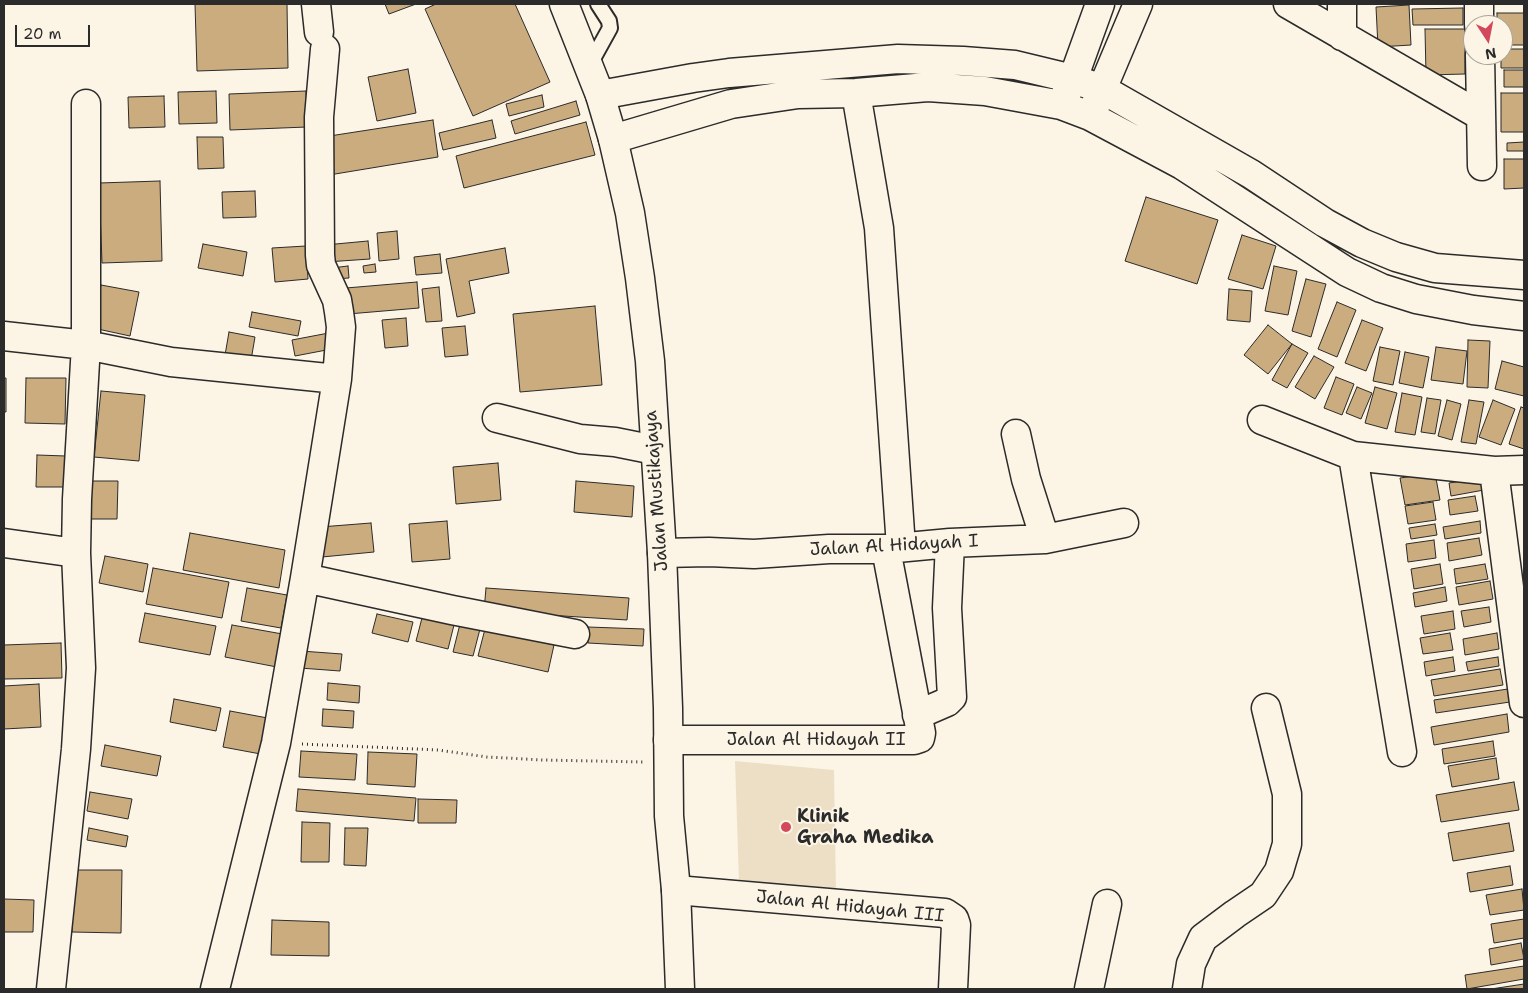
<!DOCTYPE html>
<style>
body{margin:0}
#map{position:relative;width:1528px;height:993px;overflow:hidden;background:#fcf5e5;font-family:"Shantell Sans",sans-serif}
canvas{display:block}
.frame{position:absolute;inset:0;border:5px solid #2b2b2b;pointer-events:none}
.north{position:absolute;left:1463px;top:15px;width:50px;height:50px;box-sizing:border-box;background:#fcf5e5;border:1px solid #a8a49b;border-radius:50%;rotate:169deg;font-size:14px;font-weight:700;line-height:20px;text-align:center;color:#2b2b2b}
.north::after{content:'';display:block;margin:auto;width:18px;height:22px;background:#d1495b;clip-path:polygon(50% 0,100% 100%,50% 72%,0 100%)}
.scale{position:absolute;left:15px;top:25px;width:75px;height:22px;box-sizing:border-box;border:2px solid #2b2b2b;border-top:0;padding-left:6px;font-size:15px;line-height:18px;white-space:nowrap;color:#2b2b2b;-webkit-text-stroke:4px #fcf5e5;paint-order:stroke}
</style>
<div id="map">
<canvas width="1528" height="993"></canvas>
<div class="frame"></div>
<div class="north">N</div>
<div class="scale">20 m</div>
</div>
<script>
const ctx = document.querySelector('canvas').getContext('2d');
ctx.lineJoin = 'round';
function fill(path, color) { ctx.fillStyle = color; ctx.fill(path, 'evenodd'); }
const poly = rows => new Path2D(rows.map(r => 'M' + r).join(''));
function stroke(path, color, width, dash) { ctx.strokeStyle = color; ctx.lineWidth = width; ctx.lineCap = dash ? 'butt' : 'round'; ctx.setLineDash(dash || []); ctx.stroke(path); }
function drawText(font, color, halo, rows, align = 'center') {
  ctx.font = font + ' "Shantell Sans",sans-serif'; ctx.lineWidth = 4; ctx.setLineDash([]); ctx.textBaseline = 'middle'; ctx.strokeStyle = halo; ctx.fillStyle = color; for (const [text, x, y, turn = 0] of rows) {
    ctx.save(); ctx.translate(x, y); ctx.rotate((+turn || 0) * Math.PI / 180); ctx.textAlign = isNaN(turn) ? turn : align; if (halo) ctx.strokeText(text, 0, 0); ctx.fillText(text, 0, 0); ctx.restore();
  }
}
const built = poly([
 [735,761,834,770,836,891,739,883]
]);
const building = poly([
 [195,4,287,4,288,68,197,71,195,4],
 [385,4,416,4,389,14,385,4],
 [436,4,515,4,550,82,473,116,425,9,436,4],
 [1409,5,1411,45,1378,47,1376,7,1409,5],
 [1463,8,1463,25,1413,25,1412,9,1463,8],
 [1497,13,1524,13,1524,45,1503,45,1503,25,1497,25,1497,13],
 [1425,29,1465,29,1465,74,1426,75,1425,29],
 [1503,49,1524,49,1524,68,1501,68,1501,55,1503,55,1503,49],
 [408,69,416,113,377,121,368,77,408,69],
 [1504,70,1524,70,1524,87,1504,87,1504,70],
 [216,91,217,123,179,124,178,92,216,91],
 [306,91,307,127,230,130,229,94,306,91],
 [1501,93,1524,93,1524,132,1501,132,1501,93],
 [542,95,544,107,509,116,506,104,542,95],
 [164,96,165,127,129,128,128,97,164,96],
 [576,101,580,115,515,134,511,121,576,101],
 [433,120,438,157,329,175,323,137,433,120],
 [492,120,496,138,443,150,439,133,492,120],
 [586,122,595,155,464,188,456,156,586,122],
 [197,137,223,137,224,168,198,169,197,137],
 [1524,142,1524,151,1507,151,1507,143,1524,142],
 [1504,159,1524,159,1524,188,1504,189,1504,159],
 [160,181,162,261,102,263,99,183,160,181],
 [255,191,256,217,223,218,222,192,255,191],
 [1146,197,1218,220,1197,284,1125,261,1146,197],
 [397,231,399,259,379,261,377,233,397,231],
 [1242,235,1276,246,1263,289,1228,279,1242,235],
 [368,241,370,259,326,262,325,245,368,241],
 [203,244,247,252,243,276,198,268,203,244],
 [306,246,308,279,275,282,272,248,306,246],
 [505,248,509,273,469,281,475,313,457,317,446,259,505,248],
 [440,254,442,273,416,275,414,257,440,254],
 [375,264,376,272,364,273,363,266,375,264],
 [348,266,349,278,333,279,332,268,348,266],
 [1274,266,1297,271,1288,315,1265,311,1274,266],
 [1306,279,1326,284,1311,337,1292,331,1306,279],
 [417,282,419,308,348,314,346,288,417,282],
 [101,285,139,292,130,336,93,328,101,285],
 [439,287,442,321,426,322,422,289,439,287],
 [1229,289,1252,291,1250,322,1227,320,1229,289],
 [1337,302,1356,310,1337,357,1318,349,1337,302],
 [595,306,602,385,520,392,513,314,595,306],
 [252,312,301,321,298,336,249,327,252,312],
 [406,318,408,346,385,348,382,320,406,318],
 [1362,320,1383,328,1366,371,1345,363,1362,320],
 [1268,325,1292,344,1268,374,1244,355,1268,325],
 [465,326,468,355,445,357,442,328,465,326],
 [229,332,255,337,250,366,224,361,229,332],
 [334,332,337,348,295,356,292,340,334,332],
 [1468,340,1490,341,1488,388,1467,387,1468,340],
 [1292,344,1308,353,1287,388,1272,380,1292,344],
 [1380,347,1400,351,1393,385,1373,381,1380,347],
 [1436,347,1467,351,1463,384,1431,380,1436,347],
 [1405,352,1429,357,1423,388,1399,383,1405,352],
 [1314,356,1334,367,1315,399,1295,387,1314,356],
 [1502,361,1524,367,1524,396,1495,389,1502,361],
 [1336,377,1354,384,1342,415,1324,408,1336,377],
 [4,378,6,378,6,412,4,412,4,378],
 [26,378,66,378,65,424,25,423,26,378],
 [1357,387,1372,393,1361,419,1346,413,1357,387],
 [1375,387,1397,393,1387,429,1365,423,1375,387],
 [101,391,145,395,139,461,94,457,101,391],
 [1402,393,1422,397,1415,435,1395,432,1402,393],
 [1427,398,1441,400,1435,434,1421,432,1427,398],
 [1447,400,1461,404,1452,440,1438,436,1447,400],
 [1469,400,1484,402,1476,444,1461,442,1469,400],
 [1493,400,1515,409,1501,445,1479,437,1493,400],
 [1521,407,1524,408,1524,449,1509,444,1521,407],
 [37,455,66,456,65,487,36,487,37,455],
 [498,463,501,500,456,504,453,467,498,463],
 [1435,473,1440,500,1405,505,1400,478,1435,473],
 [1482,478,1484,490,1451,496,1449,483,1482,478],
 [86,481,118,481,117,519,85,519,86,481],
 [576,481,634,486,632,517,574,512,576,481],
 [1475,496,1478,511,1450,515,1448,500,1475,496],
 [1433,502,1436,520,1408,524,1405,506,1433,502],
 [447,521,450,559,412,562,409,524,447,521],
 [1480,521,1481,533,1445,539,1443,527,1480,521],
 [371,523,374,552,322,557,320,527,371,523],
 [1435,524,1437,535,1411,539,1409,528,1435,524],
 [190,533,285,550,279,588,183,570,190,533],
 [1479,538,1482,555,1449,561,1447,543,1479,538],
 [1434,540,1436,558,1408,562,1406,544,1434,540],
 [105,556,148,564,143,592,99,583,105,556],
 [1440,564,1443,584,1414,589,1411,569,1440,564],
 [1485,564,1488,579,1456,584,1454,569,1485,564],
 [153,568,229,582,222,618,146,604,153,568],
 [1490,581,1493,599,1459,605,1456,587,1490,581],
 [1445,587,1447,601,1415,607,1413,593,1445,587],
 [247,588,287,595,281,628,241,621,247,588],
 [486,588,629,598,627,620,484,611,486,588],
 [1489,607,1491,622,1464,627,1461,611,1489,607],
 [1453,611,1455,629,1424,634,1421,616,1453,611],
 [145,613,216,626,210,655,139,642,145,613],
 [377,614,413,622,408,642,372,633,377,614],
 [422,618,454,625,448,649,416,641,422,618],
 [460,624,480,629,473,656,453,652,460,624],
 [232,625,288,635,282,668,225,657,232,625],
 [588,627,644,629,643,646,588,643,588,627],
 [485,629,554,645,548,672,478,656,485,629],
 [1450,633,1453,650,1423,654,1420,638,1450,633],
 [1497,633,1499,649,1465,655,1463,639,1497,633],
 [61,643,62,678,4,679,4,645,61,643],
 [301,651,342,654,340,671,300,668,301,651],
 [1453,657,1455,671,1426,676,1424,662,1453,657],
 [1498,657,1499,666,1468,671,1466,662,1498,657],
 [1500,669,1503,685,1434,696,1431,680,1500,669],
 [328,683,360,686,359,703,327,700,328,683],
 [39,684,41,727,4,729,4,686,39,684],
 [1508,689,1510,702,1436,713,1434,700,1508,689],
 [174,699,221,708,216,731,170,722,174,699],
 [323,709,354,711,353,728,322,726,323,709],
 [230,711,273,719,266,755,223,747,230,711],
 [1507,714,1509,732,1434,745,1431,727,1507,714],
 [1493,741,1495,756,1444,764,1442,749,1493,741],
 [105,745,161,756,157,776,101,766,105,745],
 [301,751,357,754,355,780,299,777,301,751],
 [368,752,417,754,415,787,367,784,368,752],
 [1496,758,1499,779,1452,787,1448,766,1496,758],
 [1514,782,1519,810,1441,822,1436,795,1514,782],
 [298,789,416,798,414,821,296,811,298,789],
 [90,792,132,799,128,819,87,811,90,792],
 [418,799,457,800,456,823,418,823,418,799],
 [302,822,330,823,329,862,301,862,302,822],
 [1509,823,1514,851,1453,861,1448,833,1509,823],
 [89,828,128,836,126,847,87,840,89,828],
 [345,828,368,828,366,866,344,865,345,828],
 [1510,866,1513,885,1470,892,1467,873,1510,866],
 [73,870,122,870,121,933,72,932,73,870],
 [1522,889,1524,910,1490,915,1486,895,1522,889],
 [4,899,34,900,33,932,4,932,4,899],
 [1524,919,1524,938,1494,943,1491,924,1524,919],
 [272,920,329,922,329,956,271,955,272,920],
 [1521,943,1524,959,1491,965,1489,949,1521,943],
 [1524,966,1524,979,1467,989,1465,975,1524,966],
 [1524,984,1524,989,1491,989,1524,984]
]);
const path = poly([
 [302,744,438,750,487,757,543,760,643,762]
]);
const lane = poly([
 [589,66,610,28,609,21,598,4]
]);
const street = poly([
 [316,4,319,32],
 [1288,4,1481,116],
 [1479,4,1479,25],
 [1342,36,1342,4],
 [325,49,319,117,320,255,321,265,337,300,339,312,341,327,337,379],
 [1480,55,1482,166],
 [856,93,879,228,901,547],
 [1066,94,1073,79,1100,4],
 [600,95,693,78,729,73,898,59,963,61,1015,65,1073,79,1102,89,1251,174,1325,223,1362,243,1396,257,1435,268,1524,275],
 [1095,106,1138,4],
 [613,139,731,104,798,94,856,93,928,87,985,91,1061,105,1090,116,1182,165,1347,272,1381,288,1416,299,1473,310,1524,316],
 [4,336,86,345,171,362,337,379,305,578,276,743,215,989],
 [497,418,580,439,615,442,655,450],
 [1262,420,1353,456,1494,471,1524,470],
 [1016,434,1026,479,1045,539],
 [1353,456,1402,752],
 [1494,471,1524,703],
 [4,543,76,553],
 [662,553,709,552,754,554,829,549,886,549,950,543,1045,539,1124,523],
 [305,578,452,610,575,634],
 [917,715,947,702,952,697,947,608,950,543],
 [668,740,914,740,920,738,921,733,886,549],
 [676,890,945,913,954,919,956,925,953,989],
 [51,989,76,749,81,668,76,553,77,499,86,345,86,104],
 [1089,989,1107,904],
 [1187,989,1191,964,1203,938,1235,914,1263,895,1279,871,1287,844,1287,794,1266,708]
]);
const secondary = poly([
 [564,4,600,95,613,139,630,213,640,278,650,361,662,553,668,708,669,816,676,890,680,989]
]);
const markers = [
 [786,827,6,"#d1495b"]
];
const streetNames = [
 ["Jalan Mustikajaya",657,491,-94],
 ["Jalan Al Hidayah I",894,546,-3],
 ["Jalan Al Hidayah II",816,740],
 ["Jalan Al Hidayah III",850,907,6]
];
const poiNames = [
 ["Klinik",797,817],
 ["Graha Medika",797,838]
];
fill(built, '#eddfc6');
fill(building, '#cbac7f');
stroke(building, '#2b2b2b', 1);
stroke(lane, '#2b2b2b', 18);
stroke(street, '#2b2b2b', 31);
stroke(secondary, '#2b2b2b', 31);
stroke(path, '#2b2b2b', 3, [1, 4]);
stroke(lane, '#fcf5e5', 14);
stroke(street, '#fcf5e5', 28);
stroke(secondary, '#fcf5e5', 28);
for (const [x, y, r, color] of markers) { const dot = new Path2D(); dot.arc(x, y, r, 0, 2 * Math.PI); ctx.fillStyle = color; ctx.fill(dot); stroke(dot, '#fcf5e5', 2); }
drawText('18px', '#2b2b2b', '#fcf5e5', streetNames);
drawText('bold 18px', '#2b2b2b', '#fcf5e5', poiNames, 'left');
</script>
